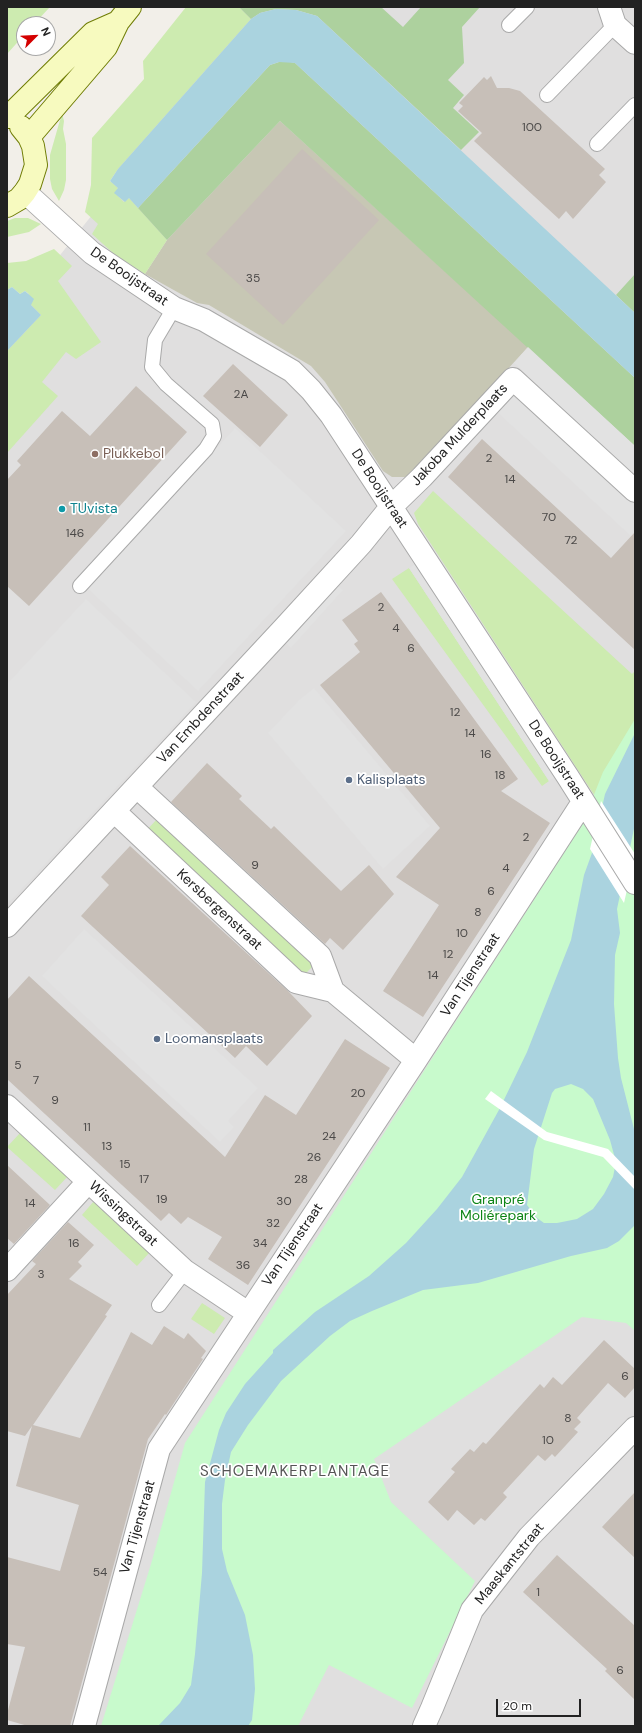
<!DOCTYPE html>
<meta charset="utf-8">
<style>
body{margin:0}
#map{position:relative;width:642px;height:1733px;overflow:hidden;background:#f2efe9;font-family:"DM Sans",sans-serif}
canvas{display:block}
.frame{position:absolute;inset:0;border:8px solid #222;pointer-events:none}
.north{position:absolute;left:16px;top:16px;width:40px;height:40px;box-sizing:border-box;background:#fff;border:1px solid #a7a7a7;border-radius:50%;rotate:66deg;font-size:11px;font-weight:700;line-height:16px;text-align:center;color:#222}
.north::after{content:'';display:block;margin:auto;width:14px;height:18px;background:#d40000;clip-path:polygon(50% 0,100% 100%,50% 72%,0 100%)}
.scale{position:absolute;left:496px;top:1699px;width:85px;height:18px;box-sizing:border-box;border:2px solid #222;border-top:0;padding-left:5px;font-size:12px;line-height:14px;white-space:nowrap;color:#222;-webkit-text-stroke:3px #fff;paint-order:stroke}
</style>
<div id="map">
<canvas width="642" height="1733"></canvas>
<div class="frame"></div>
<div class="north">N</div>
<div class="scale">20 m</div>
</div>
<script>
const ctx = document.querySelector('canvas').getContext('2d');
ctx.lineJoin = 'round';
function fill(path, color) { ctx.fillStyle = color; ctx.fill(path, 'evenodd'); }
const poly = rows => new Path2D(rows.map(r => 'M' + r).join(''));
function stroke(path, color, width, dash) { ctx.strokeStyle = color; ctx.lineWidth = width; ctx.lineCap = dash ? 'butt' : 'round'; ctx.setLineDash(dash || []); ctx.stroke(path); }
function drawText(font, color, halo, rows, align = 'center') {
  ctx.font = font + ' "DM Sans",sans-serif'; ctx.lineWidth = 3.5; ctx.setLineDash([]); ctx.textBaseline = 'middle'; ctx.strokeStyle = halo; ctx.fillStyle = color; for (const [text, x, y, turn = 0] of rows) {
    ctx.save(); ctx.translate(x, y); ctx.rotate((+turn || 0) * Math.PI / 180); ctx.textAlign = isNaN(turn) ? turn : align; if (halo) ctx.strokeText(text, 0, 0); ctx.fillText(text, 0, 0); ctx.restore();
  }
}
const residential = poly([
 [201,7,635,7,635,1726,7,1726,7,316,41,279,96,210]
]);
const construction = poly([
 [280,121,528,347,413,472,405,477,392,477,383,471,325,382,311,366,209,305,197,303,145,274,167,240]
]);
const grass = poly([
 [7,7,50,7,34,24,24,24,24,35,7,54],
 [186,7,239,7,251,19,118,169,110,181,118,188,115,193,124,202,129,198,167,240,145,274,114,254,92,234,98,224,85,212,91,185,92,138,144,79,143,61],
 [62,113,64,121,63,129,66,144,66,180,64,190,59,201,52,189,50,179,50,155],
 [15,218,28,218,41,224,29,232,7,237,7,221],
 [54,249,72,266,58,281,101,342,76,359,66,352,42,382,58,396,7,453,7,351,41,315,31,305,29,294,25,291,20,294,12,287,7,290,7,263,26,261],
 [433,491,632,674,635,671,635,733,602,807,418,524,414,513],
 [409,568,549,781,542,786,392,579],
 [158,818,315,964,303,976,146,831],
 [21,1132,68,1176,55,1190,7,1147],
 [94,1201,150,1252,137,1266,82,1215],
 [202,1303,225,1318,214,1334,191,1319]
]);
const forest = poly([
 [239,7,381,7,403,27,421,7,480,7,462,27,464,63,448,80,464,95,453,108,479,132,461,150,317,16,296,10,276,9,260,13,251,19],
 [286,61,295,63,635,378,635,446,280,121,167,240,138,208,270,65,279,62],
 [635,274,635,313,616,295]
]);
const park = poly([
 [635,719,635,1331,626,1323,582,1317,374,1459,391,1502,475,1581,412,1708,329,1665,298,1726,101,1726,151,1564,185,1443,582,825,603,772]
]);
const parking = poly([
 [528,347,635,446,635,540,496,411,528,376,514,363],
 [235,428,346,531,198,691,87,588],
 [415,564,555,777,549,781,409,568],
 [337,585,343,590,291,648,285,642],
 [86,599,196,702,7,905,7,684],
 [314,688,430,826,383,869,268,733,299,700],
 [84,929,258,1088,228,1121,234,1127,220,1142,42,976]
]);
const water = poly([
 [276,9,296,10,317,16,635,313,635,378,295,63,279,62,270,65,138,208,129,198,125,202,114,193,118,188,110,181,118,169,251,19,260,13],
 [12,287,20,294,25,291,34,299,31,305,41,315,7,351,7,290],
 [635,733,635,824,617,909,620,933,615,955,614,1004,618,1058,621,1078,635,1133,635,1225,619,1241,607,1248,571,1256,478,1283,423,1290,372,1311,350,1321,330,1336,281,1381,248,1425,231,1452,225,1480,222,1504,222,1549,227,1571,245,1615,253,1655,255,1689,252,1720,248,1726,158,1726,180,1703,191,1685,195,1654,202,1573,205,1482,219,1430,226,1413,245,1384,273,1353,273,1350,315,1312,369,1276,406,1243,437,1209,462,1177,500,1108,527,1052,571,940,584,875,592,853,605,794],
 [571,1084,583,1089,593,1099,610,1140,616,1162,613,1177,604,1194,593,1209,577,1219,557,1223,544,1223,537,1218,527,1205,534,1149,552,1093,555,1089]
]);
const pier = poly([
 [601,801,635,854,624,903,590,849],
 [491,1091,547,1132,608,1149,635,1177,635,1190,603,1157,544,1140,485,1099]
]);
const building = poly([
 [491,76,497,88,509,88,520,91,605,169,599,175,606,182,573,219,566,211,559,219,474,141,482,133,458,111,463,106,459,103,484,77,487,80],
 [302,149,379,220,283,325,206,254],
 [233,364,288,415,260,447,203,396],
 [136,386,187,432,29,606,7,586,7,480,21,465,17,461,62,411,90,436],
 [482,439,611,558,635,532,635,650,448,477],
 [381,592,518,779,501,791,550,823,423,1017,383,991,439,905,396,877,440,828,320,685,360,652,354,644,358,641,342,620],
 [207,763,242,796,239,799,271,829,274,826,341,891,369,865,394,894,343,950,330,938,325,944,171,802],
 [130,846,289,992,312,1016,267,1066,246,1046,235,1058,81,916,109,885,101,877],
 [29,976,225,1157,265,1095,296,1115,345,1039,390,1068,248,1285,208,1259,222,1237,188,1217,181,1224,169,1213,161,1221,7,1079,7,1000],
 [7,1165,50,1205,14,1244,7,1238],
 [68,1222,94,1245,78,1262,82,1266,69,1279,112,1305,105,1315,107,1316,33,1425,80,1438,131,1332,152,1345,164,1326,184,1339,188,1333,206,1351,201,1358,203,1359,166,1415,165,1414,148,1439,70,1726,28,1726,7,1720,7,1714,25,1647,7,1644,7,1557,60,1571,79,1505,16,1486,32,1426,25,1436,7,1431,7,1295,36,1264,32,1261],
 [604,1340,635,1369,635,1387,625,1398,608,1383,577,1418,581,1422,574,1429,578,1432,555,1457,552,1454,545,1461,538,1455,503,1493,507,1497,485,1521,481,1518,474,1525,457,1510,448,1521,428,1502,455,1472,451,1469,470,1449,474,1452,483,1442,486,1444,540,1384,544,1388,553,1377,562,1385],
 [635,1492,635,1558,602,1527],
 [557,1555,635,1626,635,1700,605,1671,607,1669,523,1592]
]);
const lane = poly([
 [509,25,527,7],
 [547,95,615,25],
 [597,144,635,105],
 [80,586,206,449,214,436,212,424,166,384,152,367,155,340,174,308],
 [159,1305,185,1271]
]);
const street = poly([
 [609,7,615,25,635,43],
 [25,192,92,253,174,308,204,320,292,371,311,390,331,415,568,777,635,883],
 [137,787,320,956,333,991],
 [114,811,296,982,333,991,416,1060],
 [7,926,285,627,361,544,391,507,422,477,513,379,635,491],
 [7,1106,185,1271,248,1313],
 [7,1270,88,1182],
 [84,1726,159,1449,416,1060,583,802],
 [424,1726,432,1708,472,1610,529,1537,635,1428]
]);
const secondary = poly([
 [8,117,93,33,118,22],
 [29,137,106,47,118,22,130,7],
 [7,206,19,199,25,192,30,184,36,165,33,146,29,137,21,127]
]);
const markers = [
 [95,454,4,"#8d6e63"],
 [62,509,4,"#0f9aa8"],
 [349,780,4,"#5c6f8a"],
 [157,1039,4,"#5c6f8a"]
];
const numberNames = [
 ["100",532,128],
 ["35",253,279],
 ["2A",241,395],
 ["2",489,459],
 ["14",510,480],
 ["70",549,518],
 ["146",75,534],
 ["72",571,541],
 ["2",381,608],
 ["4",396,629],
 ["6",411,649],
 ["12",455,713],
 ["14",470,734],
 ["16",486,755],
 ["18",500,776],
 ["2",526,838],
 ["9",255,866],
 ["4",506,869],
 ["6",491,892],
 ["8",478,913],
 ["10",462,934],
 ["12",448,955],
 ["14",433,976],
 ["5",18,1066],
 ["7",36,1081],
 ["20",358,1094],
 ["9",55,1101],
 ["11",87,1128],
 ["24",329,1137],
 ["13",107,1147],
 ["26",314,1158],
 ["15",125,1165],
 ["17",144,1180],
 ["28",301,1180],
 ["19",162,1200],
 ["30",284,1202],
 ["14",30,1204],
 ["32",273,1224],
 ["16",74,1244],
 ["34",260,1244],
 ["36",243,1266],
 ["3",41,1275],
 ["6",625,1377],
 ["8",568,1419],
 ["10",548,1441],
 ["54",100,1573],
 ["1",538,1593],
 ["6",620,1671]
];
const streetNames = [
 ["De Booijstraat",129,277,35],
 ["Jakoba Mulderplaats",460,435,-47],
 ["De Booijstraat",379,489,57],
 ["Van Embdenstraat",201,718,-47],
 ["De Booijstraat",556,760,57],
 ["Kersbergenstraat",219,910,43],
 ["Van Tijenstraat",471,975,-57],
 ["Wissingstraat",123,1214,43],
 ["Van Tijenstraat",293,1245,-56],
 ["Van Tijenstraat",138,1527,-74],
 ["Maaskantstraat",510,1564,-51]
];
const educationNames = [
 ["Plukkebol",103,454]
];
const cultureNames = [
 ["TUvista",70,509]
];
const serviceNames = [
 ["Kalisplaats",357,780],
 ["Loomansplaats",165,1039]
];
const parkNames = [
 ["Granpré",498,1200],
 ["Moliérepark",498,1216]
];
const neighbourhoodNames = [
 ["SCHOEMAKERPLANTAGE",295,1472]
];
fill(residential, '#e0dfdf');
fill(construction, '#c7c7b4');
fill(grass, '#cdebb0');
fill(forest, '#add19e');
fill(park, '#c8facc');
fill(parking, '#e2e2e2');
fill(water, '#aad3df');
fill(pier, '#fff');
fill(building, '#c7bfb8');
stroke(lane, '#a9a9a9', 16);
stroke(street, '#a9a9a9', 24);
stroke(secondary, '#707d05', 24);
stroke(lane, '#fff', 14);
stroke(street, '#fff', 22);
stroke(secondary, '#f7fabf', 22);
for (const [x, y, r, color] of markers) { const dot = new Path2D(); dot.arc(x, y, r, 0, 2 * Math.PI); ctx.fillStyle = color; ctx.fill(dot); stroke(dot, '#fff', 1.5); }
drawText('12px', '#4b4948', null, numberNames);
drawText('14px', '#222', '#fff', streetNames);
drawText('14px', '#785e54', '#fff', educationNames, 'left');
drawText('14px', '#0d838f', '#fff', cultureNames, 'left');
drawText('14px', '#4e5e75', '#fff', serviceNames, 'left');
drawText('14px', '#0c8416', '#fff', parkNames);
ctx.letterSpacing = '1px';
drawText('15px', '#555', '#fff', neighbourhoodNames);
ctx.letterSpacing = '0px';
</script>
